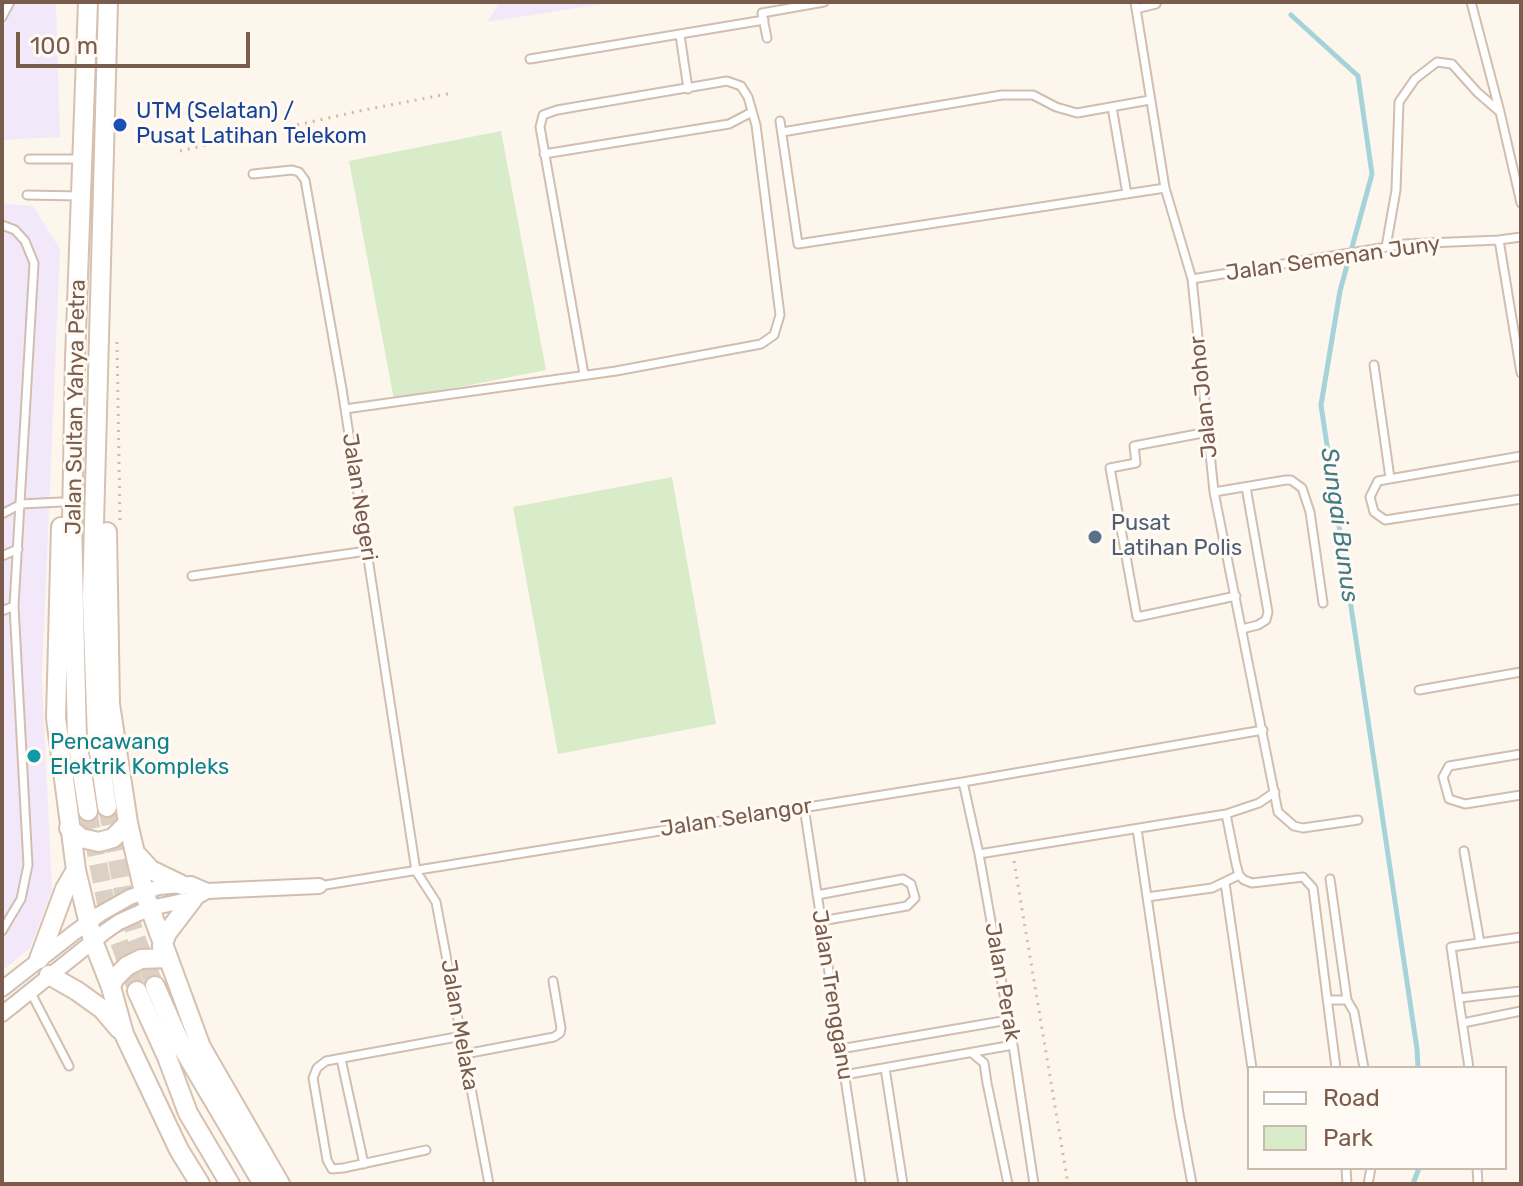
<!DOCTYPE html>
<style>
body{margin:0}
#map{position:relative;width:1523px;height:1186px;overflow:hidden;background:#fdf6ec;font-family:Rubik,sans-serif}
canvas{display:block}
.frame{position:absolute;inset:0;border:4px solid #7a5c4d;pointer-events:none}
.legend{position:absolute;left:1247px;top:1066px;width:260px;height:104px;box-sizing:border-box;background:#fffaf3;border:2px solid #cabbb1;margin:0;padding:10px 14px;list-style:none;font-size:24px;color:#7a5c4d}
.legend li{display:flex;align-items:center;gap:16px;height:40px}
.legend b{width:40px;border:2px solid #cabbb1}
.scale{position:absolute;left:16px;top:32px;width:234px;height:36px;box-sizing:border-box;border:4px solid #7a5c4d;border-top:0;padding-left:10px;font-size:24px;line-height:28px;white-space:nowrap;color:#7a5c4d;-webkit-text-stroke:6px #fffaf3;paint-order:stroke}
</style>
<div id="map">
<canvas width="1523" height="1186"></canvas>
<div class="frame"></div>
<ul class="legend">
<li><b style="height:10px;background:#fff"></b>Road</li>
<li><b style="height:22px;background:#d8ecc9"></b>Park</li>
</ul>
<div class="scale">100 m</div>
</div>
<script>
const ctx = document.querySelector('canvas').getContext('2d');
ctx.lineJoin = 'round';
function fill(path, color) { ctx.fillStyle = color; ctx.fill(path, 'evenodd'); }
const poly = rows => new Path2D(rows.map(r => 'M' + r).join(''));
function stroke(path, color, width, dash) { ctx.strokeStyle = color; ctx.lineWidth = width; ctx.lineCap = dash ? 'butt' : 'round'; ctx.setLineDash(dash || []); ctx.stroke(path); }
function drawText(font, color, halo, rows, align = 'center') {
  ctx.font = font + ' Rubik,sans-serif'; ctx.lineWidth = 6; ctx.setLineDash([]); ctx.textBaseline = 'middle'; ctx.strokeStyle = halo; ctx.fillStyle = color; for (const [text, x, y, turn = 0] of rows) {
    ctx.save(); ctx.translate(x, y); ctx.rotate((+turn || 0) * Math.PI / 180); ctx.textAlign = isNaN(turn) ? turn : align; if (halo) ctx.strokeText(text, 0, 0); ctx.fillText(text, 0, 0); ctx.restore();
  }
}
const education = poly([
 [2,2,56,2,60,137,2,140],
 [500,2,616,2,487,22],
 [2,204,33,206,60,249,42,677,52,890,30,948,2,971]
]);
const green = poly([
 [501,131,546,370,394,400,349,161],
 [672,477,716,724,558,754,513,507]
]);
const stream = poly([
 [1291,15,1358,76,1372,174,1340,291,1321,405,1417,1049,1418,1068],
 [1413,1184,1419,1168]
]);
const secondaryTunnel = poly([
 [107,807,124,898,136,937,155,986],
 [88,811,107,909,137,991]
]);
const path = poly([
 [180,151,364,110,453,93],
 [117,342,120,522],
 [1014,861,1068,1184]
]);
const service = poly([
 [1135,2,1165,188,1192,279,1214,492,1278,812,1294,826,1303,828,1358,820],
 [1471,2,1500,112,1521,203],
 [1136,9,1156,4,1157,2],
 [2,17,10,2],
 [680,35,688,89],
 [767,38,762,13,824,2],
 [530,59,764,20],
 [1112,107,1127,194],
 [780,121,798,244,1165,188],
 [782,132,1002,95,1033,95,1056,107,1077,113,1150,100],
 [544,154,729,124,752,112],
 [29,159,83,159],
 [253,174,292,170,299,172,305,180,342,389,416,871,436,902,489,1184],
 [27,195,80,196],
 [2,225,15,230,25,241,34,263,14,606,28,865,21,899,2,931],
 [1499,240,1521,373],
 [1386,247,1396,190,1399,102,1415,79,1437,62,1452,64,1477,92,1500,112],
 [1192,279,1405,244,1499,240,1521,237],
 [1374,365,1390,478],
 [345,409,616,371,761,344,774,335,780,315,756,125,748,97,741,86,727,81,557,110,543,115,540,127,584,374],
 [1208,432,1134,446,1136,463,1110,468,1137,617,1236,596],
 [1521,456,1378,481,1370,497,1374,512,1385,520,1521,499],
 [1214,492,1286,480,1291,480,1302,488,1310,512,1323,603],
 [2,514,21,504,61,502],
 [2,556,18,549],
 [192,576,367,551],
 [2,611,14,606],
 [1242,629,1258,625,1266,620,1268,612,1246,487],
 [1419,690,1521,672],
 [1521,754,1449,766,1443,777,1449,799,1465,804,1521,795],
 [963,782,979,854,1013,1045,1034,1184],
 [804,807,861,1184],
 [1226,814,1236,864,1239,875,1244,880,1252,883,1303,877,1313,888,1336,1068],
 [1137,829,1179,1114,1192,1184],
 [1464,851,1480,943],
 [979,854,1226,814,1259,803,1275,792],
 [1330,879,1347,1000],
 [1225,883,1252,1068],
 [319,886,963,782,1263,730],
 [817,895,903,879,911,884,915,898,907,906,821,921],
 [1147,897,1212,888,1239,875],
 [30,991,69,1066],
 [1459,998,1521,991],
 [1328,1000,1347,1000,1354,1012,1364,1068],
 [1463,1023,1521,1011],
 [840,1049,1008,1020],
 [972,1053,984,1063,987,1083,1008,1184],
 [465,1054,554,1037,560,1033,561,1028,553,981],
 [341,1059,364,1164],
 [885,1068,903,1184],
 [1469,1068,1451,947,1521,937],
 [844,1075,1013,1045],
 [426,1150,343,1168,332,1169,327,1160,313,1078,317,1068,326,1061,462,1036],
 [1346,1168,1347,1184],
 [1477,1168,1478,1184],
 [1368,1184,1371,1168]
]);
const minor = poly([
 [2,989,75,932,100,914,130,897,159,887,191,884,207,891],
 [2,1014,106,931,119,922,150,908,193,899,207,891,319,886]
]);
const secondary = poly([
 [88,2,75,359,72,522,77,739,88,811],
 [61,527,56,718,76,870,93,941,111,987,124,1034,179,1150,200,1184],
 [107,532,110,704,128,823,144,892,201,1047,280,1184],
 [107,807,97,739,92,598,108,2],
 [69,828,81,838,99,842,113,838,128,823],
 [136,854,151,870,182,885],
 [162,946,167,933,193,899],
 [39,959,65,889,76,870],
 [49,975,77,991,102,1009,119,1029],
 [155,986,182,1047,263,1184],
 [111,987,114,979,127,966,141,959,167,958],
 [137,991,167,1057,188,1113,230,1184]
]);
const markers = [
 [120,125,8,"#1a4fb4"],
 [1095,537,8,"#5c6f8a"],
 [34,756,8,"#0f9aa8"]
];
const transitNames = [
 ["UTM (Selatan) /",136,112],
 ["Pusat Latihan Telekom",136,137]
];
const streetNames = [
 ["Jalan Semenan Juny",1333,259,-8],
 ["Jalan Johor",1204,397,-96],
 ["Jalan Sultan Yahya Petra",76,407,-89],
 ["Jalan Negeri",359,497,81],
 ["Jalan Selangor",736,818,-9],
 ["Jalan Perak",1002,982,80],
 ["Jalan Trengganu",832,995,81],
 ["Jalan Melaka",459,1025,80]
];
const serviceNames = [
 ["Pusat",1111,524],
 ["Latihan Polis",1111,549]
];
const cultureNames = [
 ["Pencawang",50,743],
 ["Elektrik Kompleks",50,768]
];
const waterNames = [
 ["Sungai Bunus",1339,525,82]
];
fill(education, '#f3e8fa');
fill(green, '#d8ecc9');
stroke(stream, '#a5d3da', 5);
stroke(secondaryTunnel, '#dcd0c4', 18, [18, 9]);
stroke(service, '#d1beb0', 11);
stroke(minor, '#d1beb0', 18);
stroke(secondary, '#d6c0b0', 22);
stroke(path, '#d9b8a5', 3, [2, 6]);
stroke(service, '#fff', 7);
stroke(minor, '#fff', 14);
stroke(secondary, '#fff', 18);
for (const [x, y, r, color] of markers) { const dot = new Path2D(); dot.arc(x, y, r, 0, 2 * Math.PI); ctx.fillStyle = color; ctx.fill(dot); stroke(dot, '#fffaf3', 3); }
drawText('22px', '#164399', '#fffaf3', transitNames, 'left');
drawText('22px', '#7a5c4d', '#fffaf3', streetNames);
drawText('22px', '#4e5e75', '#fffaf3', serviceNames, 'left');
drawText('22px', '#0d838f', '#fffaf3', cultureNames, 'left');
drawText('italic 24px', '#437c86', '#fffaf3', waterNames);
</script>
